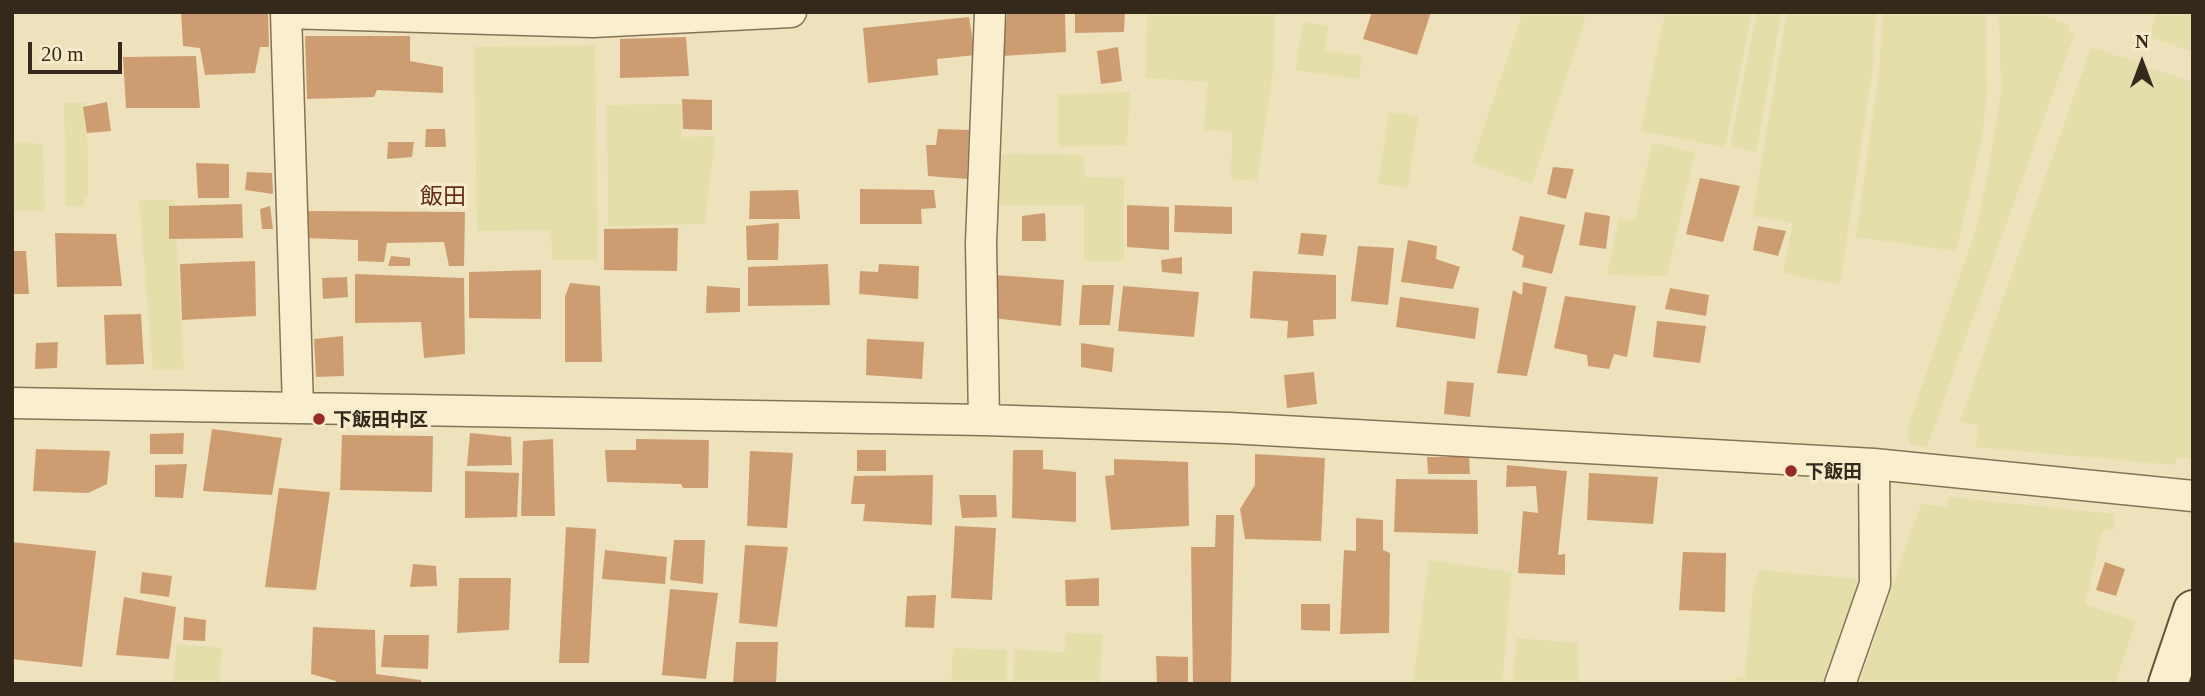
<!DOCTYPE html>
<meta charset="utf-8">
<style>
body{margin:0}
#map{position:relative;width:2205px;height:696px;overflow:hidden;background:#eee2bd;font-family:Georgia,serif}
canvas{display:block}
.frame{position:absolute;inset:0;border:14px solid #35291b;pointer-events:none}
.north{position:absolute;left:2107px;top:28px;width:70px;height:70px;-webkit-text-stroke:5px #f6eccc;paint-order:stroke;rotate:0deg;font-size:19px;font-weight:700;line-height:28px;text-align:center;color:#35291b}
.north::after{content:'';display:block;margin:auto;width:24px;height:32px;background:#35291b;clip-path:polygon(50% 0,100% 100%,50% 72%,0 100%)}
.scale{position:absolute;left:28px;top:42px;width:94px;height:32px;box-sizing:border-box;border:4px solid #35291b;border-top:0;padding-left:9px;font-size:21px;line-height:24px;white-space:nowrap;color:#35291b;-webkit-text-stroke:5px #f6eccc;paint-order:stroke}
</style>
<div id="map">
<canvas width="2205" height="696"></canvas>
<div class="frame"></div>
<div class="north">N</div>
<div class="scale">20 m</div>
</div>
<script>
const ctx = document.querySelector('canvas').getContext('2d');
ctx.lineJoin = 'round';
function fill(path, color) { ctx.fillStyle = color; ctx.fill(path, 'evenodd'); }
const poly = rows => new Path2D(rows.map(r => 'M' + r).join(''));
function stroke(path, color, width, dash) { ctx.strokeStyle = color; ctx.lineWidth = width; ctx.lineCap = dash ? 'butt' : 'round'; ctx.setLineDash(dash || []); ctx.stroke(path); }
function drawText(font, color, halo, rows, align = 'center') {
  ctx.font = font + ' Georgia,"Noto Sans JP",serif'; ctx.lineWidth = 7; ctx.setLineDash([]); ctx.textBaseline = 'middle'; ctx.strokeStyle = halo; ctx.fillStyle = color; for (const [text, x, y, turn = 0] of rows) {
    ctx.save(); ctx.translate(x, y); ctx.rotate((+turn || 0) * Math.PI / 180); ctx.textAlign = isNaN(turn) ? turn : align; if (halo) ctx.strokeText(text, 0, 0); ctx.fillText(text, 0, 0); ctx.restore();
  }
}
const farmland = poly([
 [1147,12,1275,12,1273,73,1257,181,1231,179,1232,132,1204,130,1208,82,1146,78],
 [1523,12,1587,12,1532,184,1472,163],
 [1665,12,1752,12,1725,147,1641,131],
 [1757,12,1782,12,1756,152,1730,146],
 [1787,12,1876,12,1872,73,1840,285,1783,273,1793,223,1752,216],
 [1883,12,1986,12,1987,93,1982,139,1956,251,1856,237,1879,72],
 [1999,12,2033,12,2070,25,2068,32,2074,34,1927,447,1910,444,1906,432,1977,226,1988,173,2001,91],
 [2157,12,2193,12,2193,52,2149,37],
 [1303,22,1328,26,1325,50,1362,56,1359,79,1295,70],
 [595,45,598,260,552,260,551,230,477,231,474,47],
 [2091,47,2193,82,2193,456,2192,459,2177,458,2175,465,1975,447,1979,426,1960,421],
 [1130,92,1127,145,1058,147,1058,94],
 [64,103,87,103,88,195,84,195,84,206,66,206],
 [681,104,682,137,715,136,705,224,608,226,607,105],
 [1389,112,1418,116,1408,188,1378,184],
 [12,142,43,144,45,211,12,211],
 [1652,143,1695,152,1667,276,1607,275,1619,218,1635,220],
 [1000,154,1084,155,1085,177,1124,178,1124,261,1084,261,1084,205,1000,205],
 [139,200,174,200,184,370,153,370],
 [1949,497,2115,514,2114,530,2102,530,2085,604,2136,621,2115,684,1859,684,1921,504,1946,507],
 [1429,560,1512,572,1502,684,1413,684],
 [1760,570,1858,579,1856,595,1825,684,1735,684,1736,677,1745,677,1753,589],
 [1066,633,1102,634,1100,684,1013,684,1015,650,1065,652],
 [1517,638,1577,643,1579,684,1512,684],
 [177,644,222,648,219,684,173,684],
 [953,648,1007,650,1006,684,951,684]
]);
const building = poly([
 [181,12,268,14,269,47,260,47,255,73,205,75,200,48,183,46],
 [1075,12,1125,12,1124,32,1075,33],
 [1372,12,1431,12,1417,55,1363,39],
 [1065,13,1066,52,1002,56,1007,14],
 [969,17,975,55,937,59,938,75,868,83,863,28],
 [305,36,410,36,410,61,443,67,443,93,377,90,374,97,307,99],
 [686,37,689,76,620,78,620,39],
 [1118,47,1122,81,1101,84,1097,51],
 [196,56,200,108,126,108,123,57],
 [682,99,712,100,712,130,683,129],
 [107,102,111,131,87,133,83,107],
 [426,129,445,129,446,147,425,147],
 [938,129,969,130,967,179,928,176,926,145,936,145],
 [388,142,414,142,412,157,387,159],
 [196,163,229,164,229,198,198,198],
 [1553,167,1574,169,1566,199,1547,194],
 [247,172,272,173,273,194,245,190],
 [1700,178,1740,186,1723,242,1686,234],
 [860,189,934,190,936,208,921,209,922,224,860,224],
 [798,190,800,219,749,219,750,191],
 [242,204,243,238,169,239,169,206],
 [1127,205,1169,207,1169,250,1127,247],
 [1175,205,1232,207,1232,234,1174,232],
 [270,206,273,229,262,229,260,209],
 [306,211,465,212,464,266,449,266,444,242,387,243,384,262,358,261,358,240,303,238],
 [1585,212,1610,216,1606,249,1579,245],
 [1045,213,1046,241,1022,241,1022,216],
 [1520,216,1565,225,1552,274,1522,267,1524,256,1512,250],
 [779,223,778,260,747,260,746,226],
 [1758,226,1786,231,1778,256,1753,250],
 [678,228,677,271,604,270,604,229],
 [55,233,116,234,122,286,57,287],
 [1301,233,1327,235,1323,256,1298,254],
 [1408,240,1437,246,1436,259,1460,267,1453,289,1401,282],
 [1358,246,1394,248,1388,305,1351,301],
 [12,251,26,251,29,294,12,294],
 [391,256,410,258,410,266,388,266],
 [1182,257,1182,274,1162,272,1161,260],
 [255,261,256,316,182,320,180,264],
 [828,264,830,305,748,306,748,267],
 [879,264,919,266,918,299,859,294,860,271,878,272],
 [541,270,541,319,469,318,469,272],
 [1253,271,1336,275,1336,319,1313,320,1314,336,1287,338,1288,321,1250,318],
 [355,274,464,278,465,354,424,358,421,322,355,323],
 [996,275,1064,280,1061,326,993,318],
 [347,277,348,297,323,299,322,278],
 [1523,282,1547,287,1527,376,1497,373,1513,290,1522,295],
 [570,283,600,286,602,362,565,362,565,297],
 [1082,285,1114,285,1110,325,1079,325],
 [707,286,740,288,740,312,706,313],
 [1123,286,1199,292,1194,337,1118,331],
 [1670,288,1709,295,1706,316,1665,309],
 [1565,296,1636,306,1627,357,1614,354,1609,369,1588,366,1587,355,1554,348],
 [1400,297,1479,308,1475,339,1396,327],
 [141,314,144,364,106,365,104,315],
 [1657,321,1706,326,1700,363,1653,357],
 [343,336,344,376,316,377,314,339],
 [867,339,924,342,922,379,866,375],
 [58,342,57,368,35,369,36,343],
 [1081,343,1114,348,1112,372,1081,367],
 [1314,372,1317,404,1287,408,1284,375],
 [1447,381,1474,383,1470,417,1444,414],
 [212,429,282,438,272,495,203,491],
 [184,433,183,454,150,454,150,434],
 [470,433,511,437,512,465,467,466],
 [342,435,433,436,432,492,340,490],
 [553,439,555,516,521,516,523,441],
 [636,439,709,440,708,488,683,488,681,484,607,482,605,450,636,450],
 [36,449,110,451,107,484,88,493,33,491],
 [857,450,886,450,886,471,857,471],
 [1013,450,1043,450,1043,469,1076,472,1076,522,1012,518],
 [750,451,793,453,787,528,747,526],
 [1255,454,1325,458,1321,541,1245,539,1240,509,1255,485],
 [1427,457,1469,457,1470,474,1428,474],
 [1114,459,1188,462,1189,526,1111,530,1105,476,1114,475],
 [187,464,183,498,155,497,155,465],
 [1507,465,1567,471,1558,555,1565,554,1565,575,1518,573,1523,511,1538,513,1536,486,1506,487],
 [465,471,519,473,517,517,465,518],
 [1589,473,1658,477,1653,524,1587,520],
 [933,475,932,525,863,521,865,504,851,504,854,476],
 [1396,479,1477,480,1478,534,1394,532],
 [279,488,330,492,316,590,265,587],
 [959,495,996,495,997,517,962,518],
 [1216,515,1234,515,1231,684,1193,684,1191,547,1215,547],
 [1356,518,1383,520,1383,550,1390,553,1389,633,1340,634,1344,550,1356,551],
 [955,526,996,528,992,600,951,598],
 [566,527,596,529,589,663,559,663],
 [674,540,705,540,703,584,670,580],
 [12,542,96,551,82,667,12,659],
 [745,545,788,547,777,627,739,623],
 [605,550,667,557,665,584,602,579],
 [1683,552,1726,553,1725,612,1679,610],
 [2105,562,2125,569,2116,596,2096,590],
 [413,564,436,566,437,586,410,587],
 [142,572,172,576,169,597,140,593],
 [459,578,511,578,509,630,457,633],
 [1099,578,1099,606,1066,606,1065,580],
 [670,589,718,593,706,679,662,675],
 [936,595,934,628,905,627,907,596],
 [124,597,176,607,169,659,116,655],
 [1301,604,1330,604,1330,631,1301,630],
 [184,617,206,620,205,641,183,640],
 [313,627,375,630,376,674,421,680,421,684,336,684,336,681,311,674],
 [384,635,429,635,428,669,381,667],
 [736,642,778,642,776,684,733,684],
 [1156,656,1188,657,1188,684,1157,684]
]);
const street = poly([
 [286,12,298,408],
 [286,13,593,22,791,12],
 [12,403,984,420,1229,428,1874,464,2193,496],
 [984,420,981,243,990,12],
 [1840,684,1875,584,1874,464]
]);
const secondary = poly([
 [2168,684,2193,610]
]);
const markers = [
 [319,419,7,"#962b25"],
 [1791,471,7,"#962b25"]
];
const poiNames = [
 ["下飯田中区",333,419],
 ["下飯田",1805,471]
];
const quarterNames = [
 ["飯田",443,195]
];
fill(farmland, '#e4deaa');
fill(building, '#cd9d71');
stroke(street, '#867256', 33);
stroke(secondary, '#675339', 42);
stroke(street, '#f9efcf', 30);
stroke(secondary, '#f9efcf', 38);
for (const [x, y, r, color] of markers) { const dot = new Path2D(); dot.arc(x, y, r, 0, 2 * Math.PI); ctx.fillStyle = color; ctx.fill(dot); stroke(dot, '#f6eccc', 2.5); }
drawText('bold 19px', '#35291b', '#f6eccc', poiNames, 'left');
drawText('23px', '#622d1a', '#f6eccc', quarterNames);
</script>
